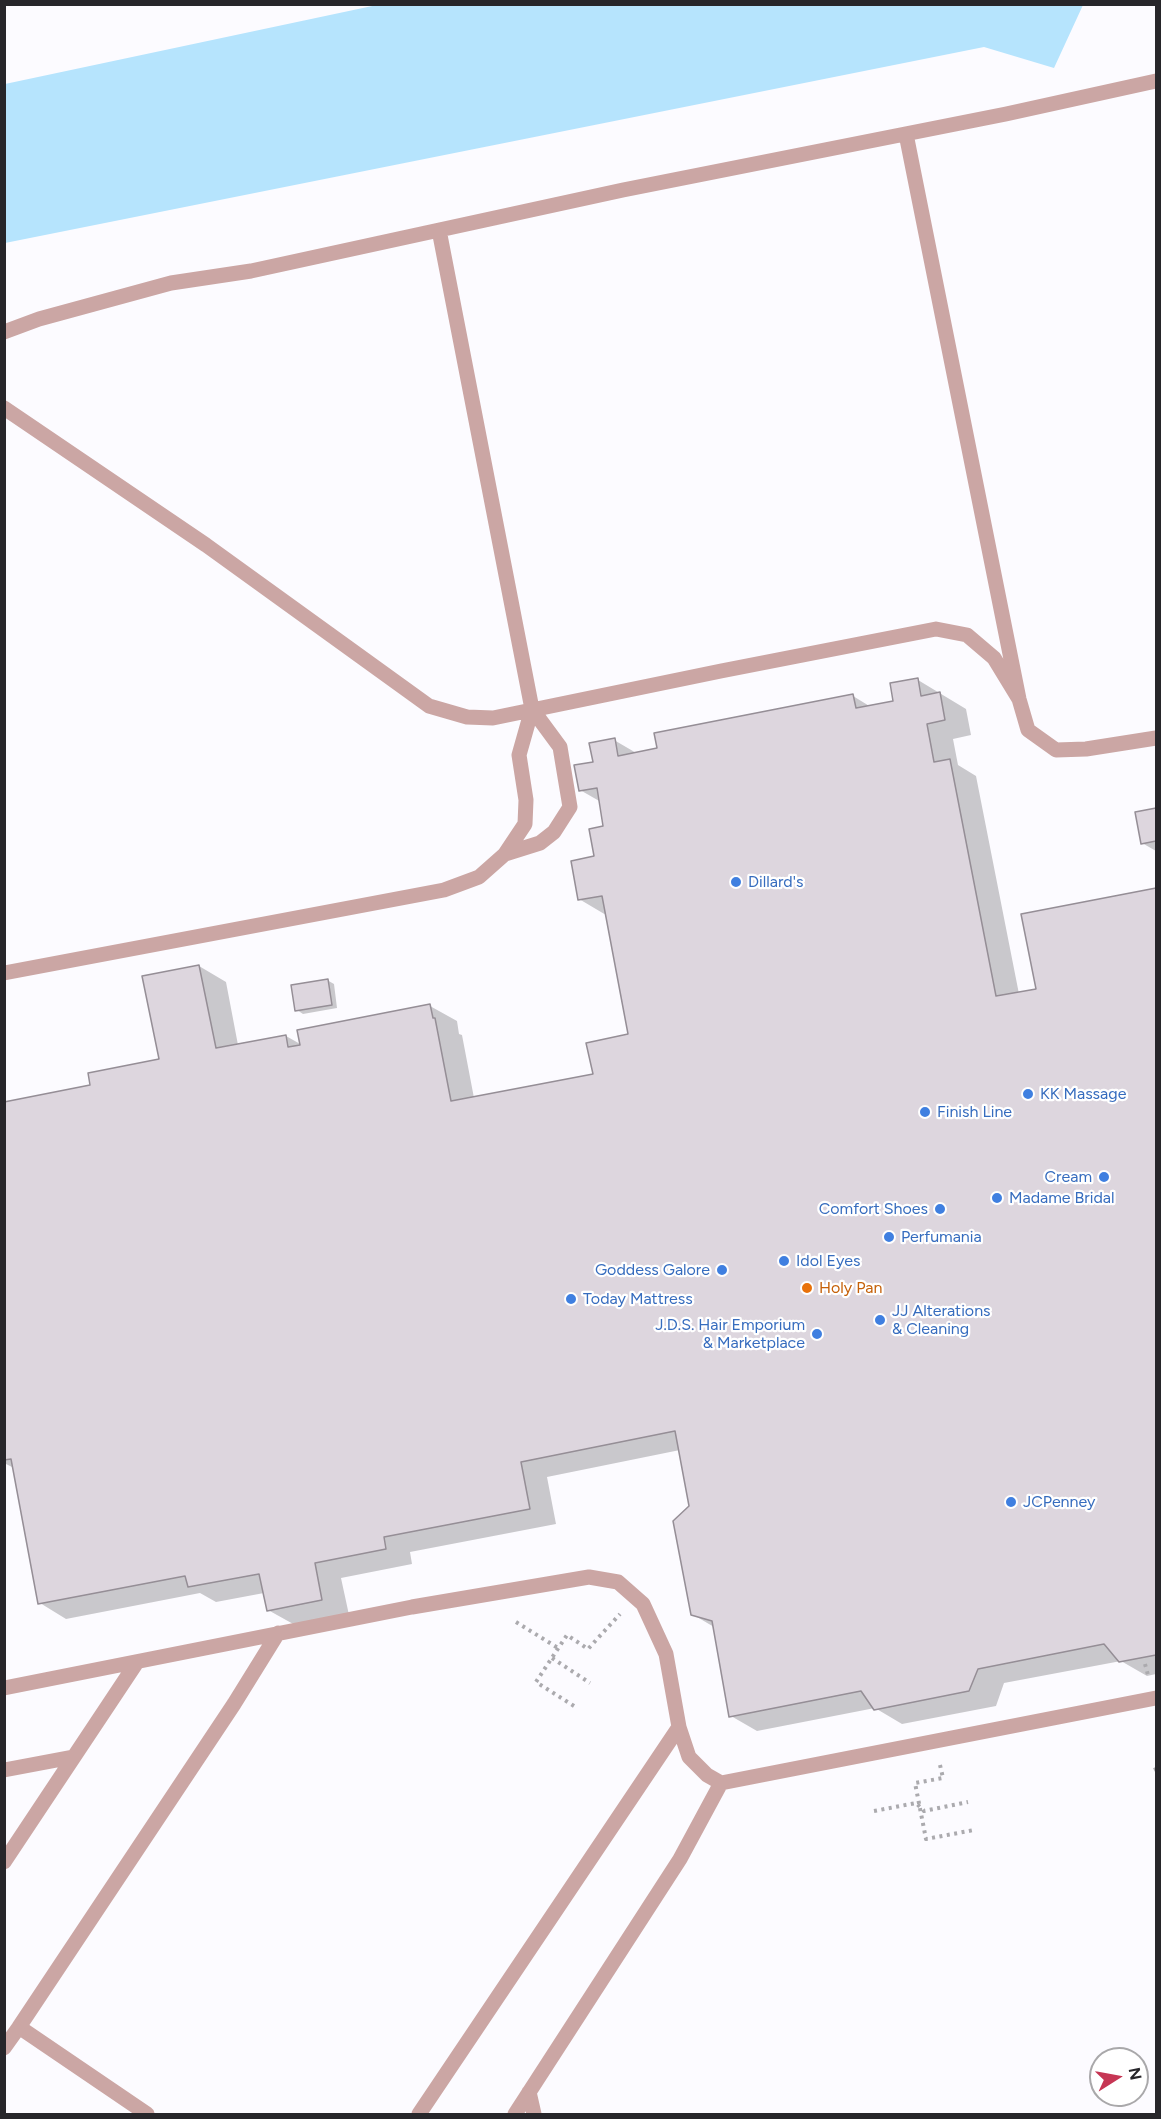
<!DOCTYPE html>
<style>
body{margin:0}
#map{position:relative;width:1161px;height:2119px;overflow:hidden;background:#fcfbff;font-family:Figtree,sans-serif}
canvas{display:block}
.frame{position:absolute;inset:0;border:6px solid #27262a;pointer-events:none}
.north{position:absolute;left:1089px;top:2047px;width:60px;height:60px;box-sizing:border-box;background:#fff;border:2px solid #a9a8aa;border-radius:50%;rotate:79deg;font-size:16px;font-weight:700;line-height:24px;text-align:center;color:#27262a}
.north::after{content:'';display:block;margin:auto;width:21px;height:27px;background:#c63654;clip-path:polygon(50% 0,100% 100%,50% 72%,0 100%)}
</style>
<div id="map">
<canvas width="1161" height="2119"></canvas>
<div class="frame"></div>
<div class="north">N</div>
</div>
<script>
const ctx = document.querySelector('canvas').getContext('2d');
ctx.lineJoin = 'round';
function fill(path, color) { ctx.fillStyle = color; ctx.fill(path, 'evenodd'); }
const poly = rows => new Path2D(rows.map(r => 'M' + r).join(''));
function stroke(path, color, width, dash) { ctx.strokeStyle = color; ctx.lineWidth = width; ctx.lineCap = dash ? 'butt' : 'round'; ctx.setLineDash(dash || []); ctx.stroke(path); }
function drawText(font, color, halo, rows, align = 'center') {
  ctx.font = font + ' Figtree,sans-serif'; ctx.lineWidth = 4.5; ctx.setLineDash([]); ctx.textBaseline = 'middle'; ctx.strokeStyle = halo; ctx.fillStyle = color; for (const [text, x, y, turn = 0] of rows) {
    ctx.save(); ctx.translate(x, y); ctx.rotate((+turn || 0) * Math.PI / 180); ctx.textAlign = isNaN(turn) ? turn : align; if (halo) ctx.strokeText(text, 0, 0); ctx.fillText(text, 0, 0); ctx.restore();
  }
}
const water = poly([
 [377,5,377,4,1083,5,1054,68,984,47,5,243,5,84]
]);
const shadow = poly([
 [918,680,966,709,971,735,953,739,958,765,976,776,1019,994,1038,991,1023,915,1156,889,1156,1674,1147,1676,1121,1661,1004,1683,996,1706,902,1724,875,1708,757,1731,731,1716,714,1627,692,1614,691,1506,680,1450,547,1477,556,1524,410,1552,412,1564,341,1578,349,1615,295,1625,268,1610,264,1593,216,1602,200,1593,66,1619,40,1603,14,1468,4,1463,4,1103,92,1086,161,1060,199,966,226,982,238,1045,286,1036,302,1045,430,1006,457,1021,459,1034,462,1035,474,1098,594,1075,630,1035,606,915,579,899,596,857,605,827,601,802,580,790,594,763,614,740,638,754,853,696,871,707,895,702],
 [1156,809,1156,851,1142,843,1137,813],
 [327,980,334,984,337,1008,303,1014,297,1010]
]);
const building = poly([
 [918,678,921,696,940,692,945,720,927,724,934,762,950,759,996,996,1036,989,1021,914,1156,888,1156,1655,1119,1662,1104,1644,978,1669,969,1691,874,1710,861,1691,729,1717,712,1621,691,1615,673,1521,689,1506,675,1431,521,1462,530,1509,384,1537,386,1549,315,1563,322,1600,267,1611,259,1574,188,1587,185,1576,38,1604,11,1459,4,1460,4,1102,90,1085,88,1073,159,1059,142,976,199,965,216,1048,286,1035,288,1047,300,1045,297,1030,430,1004,433,1018,435,1018,451,1101,593,1074,586,1043,628,1034,602,896,578,900,571,861,594,856,589,829,603,826,597,788,579,791,574,765,593,762,589,743,615,738,618,756,657,748,654,733,853,694,856,708,893,701,890,683,918,678],
 [1156,808,1156,841,1141,844,1135,812,1156,808],
 [328,979,332,1005,295,1011,291,985,328,979]
]);
const path = poly([
 [516,1622,558,1648],
 [552,1658,590,1683],
 [1145,1664,1148,1675],
 [574,1706,536,1682,567,1635,588,1649,620,1614],
 [940,1765,943,1778,915,1783,926,1839,974,1830],
 [1154,1770,1156,1769],
 [874,1811,916,1803,924,1811,968,1802]
]);
const lane = poly([
 [906,134,1019,699,1028,730,1056,750,1086,749,1156,738],
 [4,332,39,319,171,283,251,271,623,190,1006,114,1156,81],
 [4,408,206,545,429,706,467,717,493,718,721,671,936,629,967,635,994,658,1019,699],
 [505,854,540,843,554,832,570,807,560,747,532,709],
 [4,973,444,890,479,877,505,854,525,824,526,800,519,755,532,709,439,230],
 [4,1688,412,1607,589,1577,618,1582,643,1604,666,1654,679,1727,689,1757,707,1775,721,1783,1156,1698],
 [4,1770,73,1757],
 [4,1862,137,1662],
 [4,2048,19,2027],
 [529,2092,534,2114],
 [147,2114,19,2027,234,1704,278,1633],
 [419,2114,679,1727],
 [515,2114,680,1859,721,1783]
]);
const markers = [
 [736,882,6,"#3f7fe0"],
 [1028,1094,6,"#3f7fe0"],
 [925,1112,6,"#3f7fe0"],
 [1104,1177,6,"#3f7fe0"],
 [997,1198,6,"#3f7fe0"],
 [940,1209,6,"#3f7fe0"],
 [889,1237,6,"#3f7fe0"],
 [784,1261,6,"#3f7fe0"],
 [722,1270,6,"#3f7fe0"],
 [807,1288,6,"#e8710a"],
 [571,1299,6,"#3f7fe0"],
 [880,1320,6,"#3f7fe0"],
 [817,1334,6,"#3f7fe0"],
 [1011,1502,6,"#3f7fe0"]
];
const shopNames = [
 ["Dillard's",748,882],
 ["KK Massage",1040,1094],
 ["Finish Line",937,1112],
 ["Cream",1092,1177,"right"],
 ["Madame Bridal",1009,1198],
 ["Comfort Shoes",928,1209,"right"],
 ["Perfumania",901,1237],
 ["Idol Eyes",796,1261],
 ["Goddess Galore",710,1270,"right"],
 ["Today Mattress",583,1299],
 ["JJ Alterations",892,1311],
 ["& Cleaning",892,1329],
 ["J.D.S. Hair Emporium",805,1325,"right"],
 ["& Marketplace",805,1343,"right"],
 ["JCPenney",1023,1502]
];
const foodNames = [
 ["Holy Pan",819,1288]
];
fill(water, '#b6e4fd');
fill(shadow, '#0003');
fill(building, '#ddd6de');
stroke(building, '#958e96', 1.5);
stroke(path, '#abaaae', 4, [3, 4.5]);
stroke(lane, '#cba6a4', 15);
for (const [x, y, r, color] of markers) { const dot = new Path2D(); dot.arc(x, y, r, 0, 2 * Math.PI); ctx.fillStyle = color; ctx.fill(dot); stroke(dot, '#fff', 2); }
drawText('16px', '#366cbe', '#fff', shopNames, 'left');
drawText('16px', '#c56008', '#fff', foodNames, 'left');
</script>
